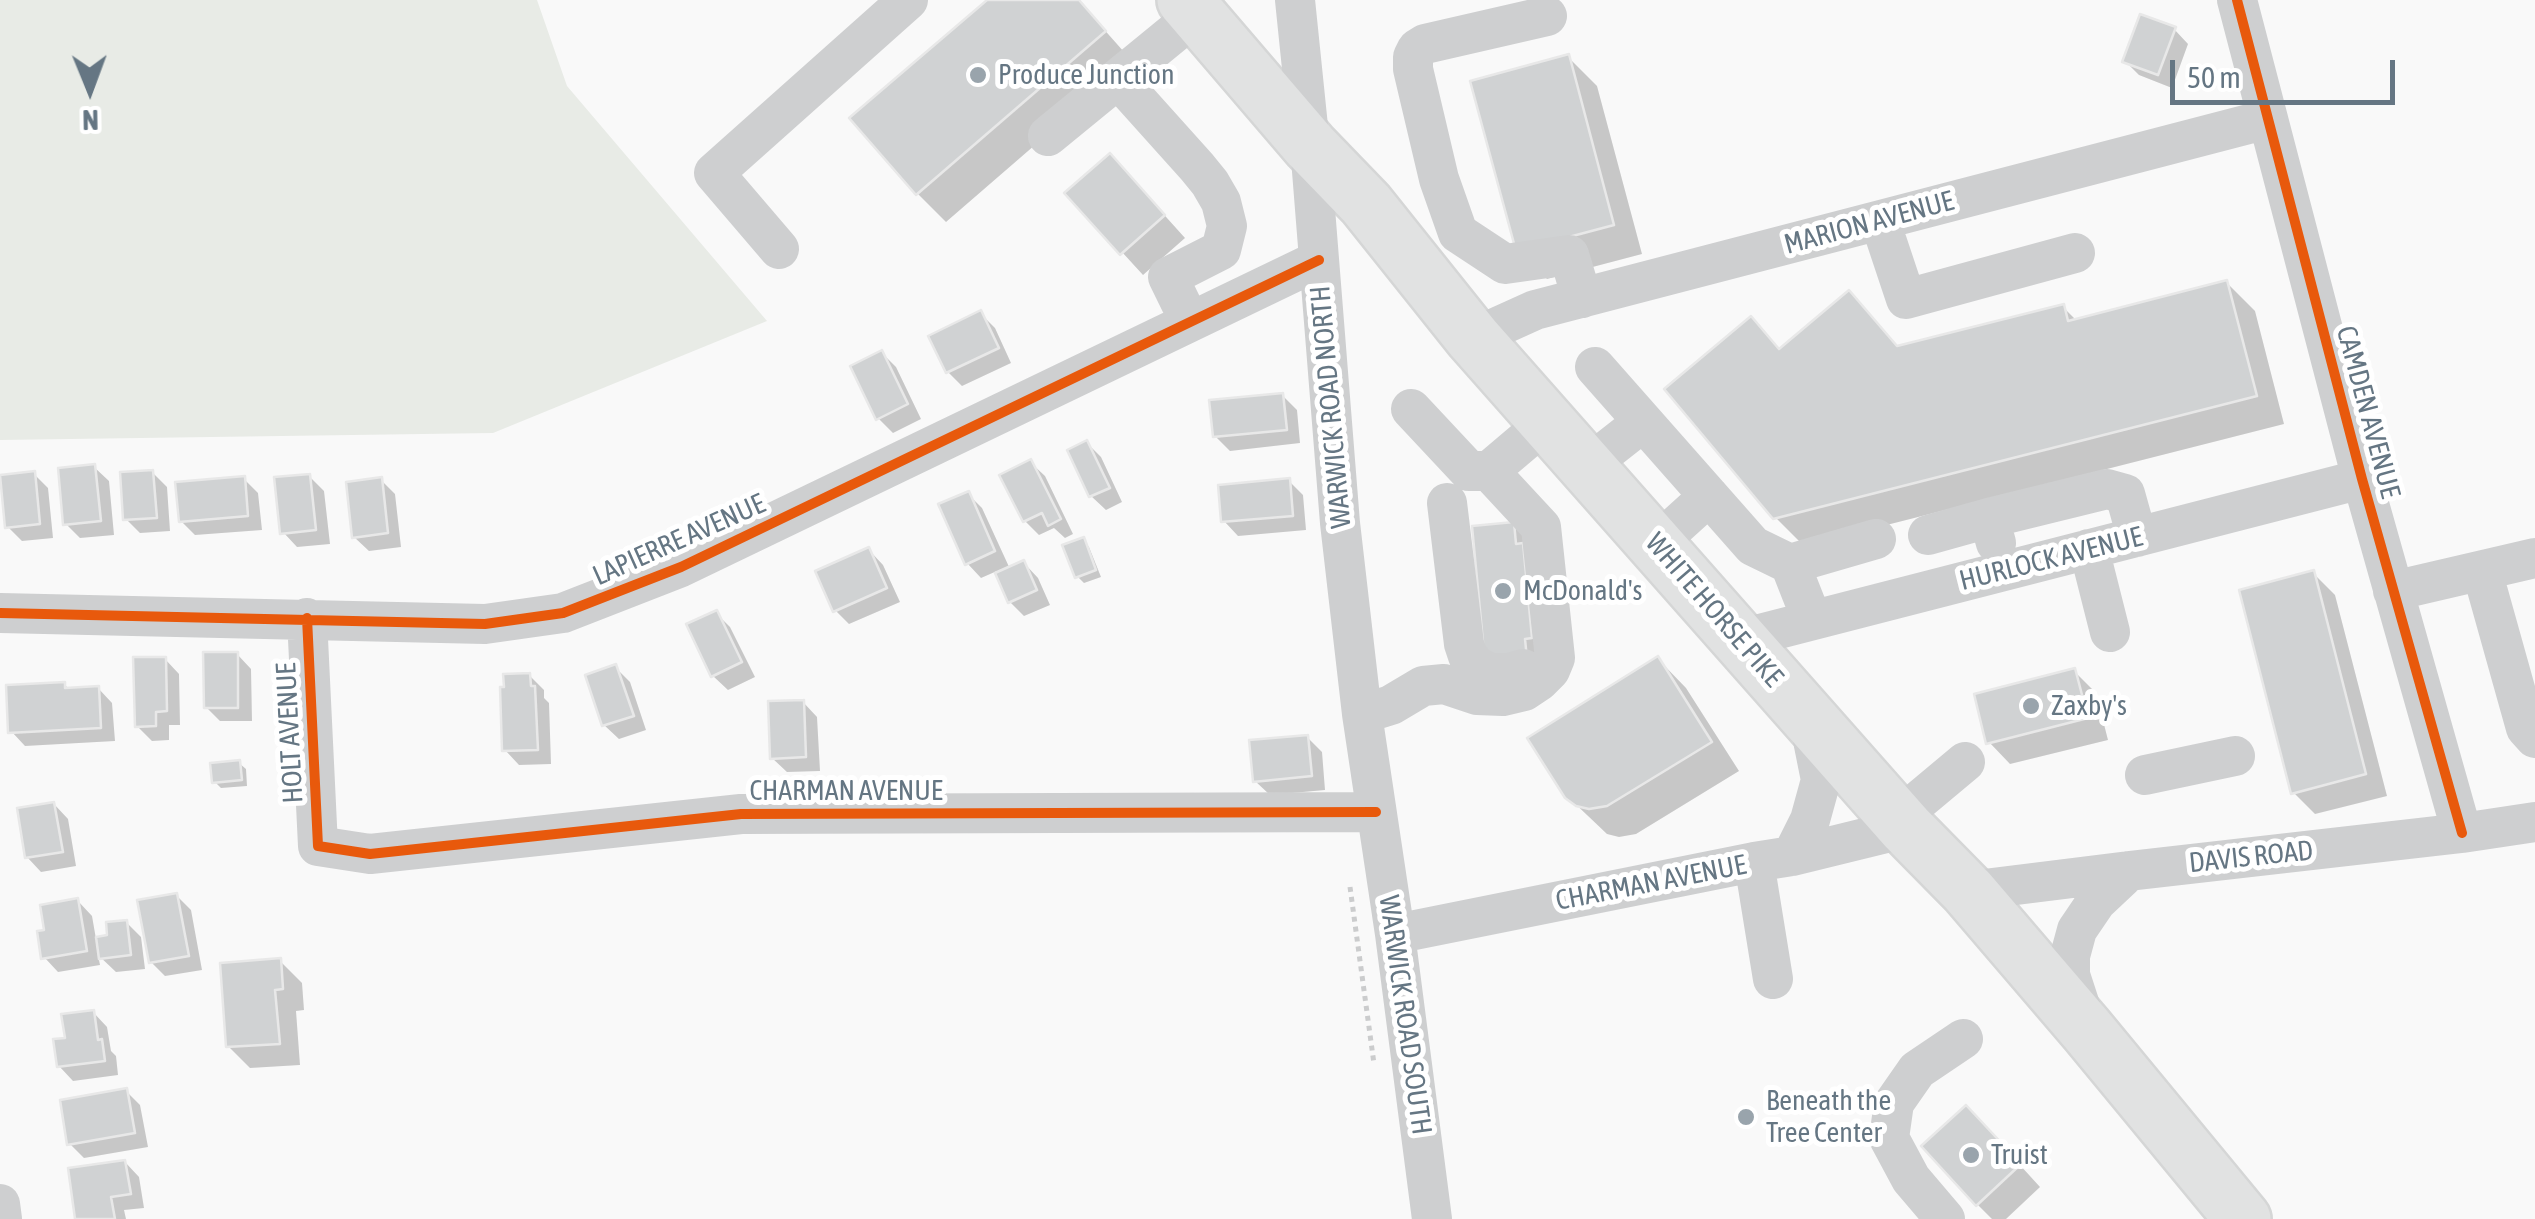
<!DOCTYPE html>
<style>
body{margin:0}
#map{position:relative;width:2535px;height:1219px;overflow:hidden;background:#f9f9f9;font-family:"Asap Condensed",sans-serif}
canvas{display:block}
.north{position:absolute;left:40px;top:40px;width:100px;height:100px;-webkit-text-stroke:8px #fff;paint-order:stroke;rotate:179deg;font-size:28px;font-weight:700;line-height:40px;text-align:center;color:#657683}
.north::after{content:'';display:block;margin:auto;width:35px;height:45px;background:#657683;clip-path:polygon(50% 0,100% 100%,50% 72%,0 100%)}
.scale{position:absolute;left:2170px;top:60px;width:225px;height:45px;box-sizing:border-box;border:5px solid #657683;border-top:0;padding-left:12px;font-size:30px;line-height:35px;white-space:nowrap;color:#657683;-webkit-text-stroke:8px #fff;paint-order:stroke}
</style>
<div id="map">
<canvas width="2535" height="1219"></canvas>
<div class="north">N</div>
<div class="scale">50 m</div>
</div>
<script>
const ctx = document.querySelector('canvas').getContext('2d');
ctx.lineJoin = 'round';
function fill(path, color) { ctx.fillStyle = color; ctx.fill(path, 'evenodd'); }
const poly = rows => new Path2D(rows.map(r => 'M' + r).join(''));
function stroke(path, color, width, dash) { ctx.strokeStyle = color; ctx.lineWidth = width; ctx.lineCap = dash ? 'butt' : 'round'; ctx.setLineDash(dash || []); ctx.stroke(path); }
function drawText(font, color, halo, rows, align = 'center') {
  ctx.font = font + ' "Asap Condensed",sans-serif'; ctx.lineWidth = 10; ctx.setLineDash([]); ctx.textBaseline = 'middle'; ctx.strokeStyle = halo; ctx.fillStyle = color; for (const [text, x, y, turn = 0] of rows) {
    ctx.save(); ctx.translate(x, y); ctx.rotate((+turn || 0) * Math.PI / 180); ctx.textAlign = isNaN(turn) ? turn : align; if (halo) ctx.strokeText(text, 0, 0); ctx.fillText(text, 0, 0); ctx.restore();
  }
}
const green = poly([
 [0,0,537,0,567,86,767,321,493,433,0,440]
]);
const shadow = poly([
 [990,0,1078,0,1132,61,946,222,917,193],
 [2174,29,2188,44,2172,88,2139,75,2125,61],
 [1568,57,1597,86,1642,254,1547,279,1518,250],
 [1131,178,1185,238,1143,275,1068,193],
 [2227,283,2255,311,2284,424,1804,546,1775,517,1751,319,1781,350,1849,293,1900,348,2063,307,2077,321],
 [980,313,995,328,1011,363,962,386,948,372],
 [882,353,896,367,921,419,893,433,878,418],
 [1282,395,1297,410,1300,443,1230,451,1215,436],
 [1087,443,1101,457,1122,502,1106,510,1091,496],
 [1030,462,1045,476,1073,534,1065,538,1054,528,1039,535,1025,521],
 [94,467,109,481,114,535,80,538,66,524],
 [152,472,167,487,170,531,140,533,126,519],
 [34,474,48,488,53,538,22,541,8,527],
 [309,476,324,491,330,544,297,547,283,532],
 [244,479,258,493,262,530,195,535,181,521],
 [381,480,395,494,401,547,369,551,354,537],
 [1289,481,1303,495,1306,530,1238,536,1224,521],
 [968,494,982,508,1010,569,1024,563,1038,578,1050,605,1024,616,1010,602,997,571,981,578,967,563],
 [1513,524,1534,546,1546,660,1509,684],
 [1083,540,1089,547,1101,577,1084,583,1078,577],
 [869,550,883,565,900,602,849,624,835,610],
 [2313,573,2335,595,2387,796,2315,814,2293,792],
 [716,613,730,627,755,677,728,690,713,676],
 [237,654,251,669,252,721,220,721,206,707],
 [165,659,179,674,180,725,169,725,169,740,152,741,137,726],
 [1658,659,1686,688,1739,771,1636,834,1619,837,1607,834,1567,796],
 [615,667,630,682,646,730,619,739,604,725],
 [2074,671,2096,693,2108,740,2010,764,1989,742],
 [529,675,544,690,544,698,549,703,551,764,519,765,505,750],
 [64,684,70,690,98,688,112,703,115,741,25,746,11,731],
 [803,702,817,717,820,771,787,772,772,758],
 [1307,737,1322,752,1325,790,1270,795,1255,781],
 [239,763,246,769,247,786,221,788,214,781],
 [54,804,68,819,76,866,41,872,27,857],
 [177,896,191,910,202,970,165,976,151,962],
 [78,901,92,916,96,939,110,938,126,922,141,937,145,969,116,972,98,955,100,965,58,972,44,957,47,932],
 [280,961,302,983,304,1010,296,1011,300,1065,250,1068,228,1046],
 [93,1012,107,1027,111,1051,116,1056,118,1075,73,1081,59,1066,68,1040],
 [126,1091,140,1105,148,1147,84,1158,70,1144],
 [1988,1130,2040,1187,2006,1219,1992,1219,1977,1204],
 [125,1162,139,1177,144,1208,124,1210,126,1219,78,1219]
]);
const building = poly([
 [987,0,1079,0,1106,31,916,195,849,118,987,0],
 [2140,14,2176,27,2158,75,2122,62,2140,14],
 [1569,54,1614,225,1516,251,1470,81,1569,54],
 [1110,153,1165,215,1120,255,1064,193,1110,153],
 [2227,280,2257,396,1773,519,1664,389,1751,316,1779,349,1849,290,1897,346,2064,304,2068,321,2227,280],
 [981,310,999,348,946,373,928,336,981,310],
 [882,350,908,404,876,420,850,366,882,350],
 [1283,393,1287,430,1213,437,1209,400,1283,393],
 [1087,440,1110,488,1089,497,1067,450,1087,440],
 [1031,459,1061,519,1048,526,1042,513,1023,522,999,475,1031,459],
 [95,464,101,521,63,525,58,468,95,464],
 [153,470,157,518,123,520,120,472,153,470],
 [35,471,40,524,5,528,0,475,35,471],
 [310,474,316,530,280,534,274,477,310,474],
 [245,476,248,516,179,522,175,482,245,476],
 [382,477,388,533,352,538,346,482,382,477],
 [1290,478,1293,516,1221,522,1218,485,1290,478],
 [969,491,995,551,965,565,938,504,969,491],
 [1514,522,1516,544,1523,543,1532,638,1525,639,1527,659,1485,663,1472,526,1514,522],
 [1084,537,1096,570,1075,578,1062,545,1084,537],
 [869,547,887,588,833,612,815,571,869,547],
 [1024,560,1037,590,1008,603,995,573,1024,560],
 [2314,570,2366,774,2291,794,2239,590,2314,570],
 [717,610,742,662,711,677,686,624,717,610],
 [203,652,238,652,238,708,204,708,203,652],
 [1658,656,1712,742,1607,806,1589,809,1576,806,1565,798,1527,738,1658,656],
 [133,657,166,657,167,711,156,712,156,726,135,727,133,657],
 [616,664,634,716,602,726,585,675,616,664],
 [2075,668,2088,718,1986,744,1974,694,2075,668],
 [530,673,531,686,535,686,538,750,502,751,500,687,504,687,503,674,530,673],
 [65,682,65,688,99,686,101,728,8,733,6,685,65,682],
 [804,700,806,757,770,759,768,701,804,700],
 [1308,735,1312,776,1253,782,1249,740,1308,735],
 [240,760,242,780,212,783,210,763,240,760],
 [54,802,63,852,25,858,17,808,54,802],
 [177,893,189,956,149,963,137,900,177,893],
 [78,898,87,951,41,959,37,931,44,930,40,905,78,898],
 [127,920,131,955,99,959,96,937,107,935,106,922,127,920],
 [281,958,283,989,275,990,280,1044,226,1047,220,963,281,958],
 [94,1010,98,1040,102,1039,105,1061,57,1067,53,1039,65,1038,61,1014,94,1010],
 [127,1088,135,1133,67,1145,60,1100,127,1088],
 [1966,1105,2021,1164,1976,1206,1921,1146,1966,1105],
 [125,1160,131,1194,111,1197,115,1219,75,1219,68,1168,125,1160]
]);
const path = poly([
 [1350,887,1374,1064]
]);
const minor = poly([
 [1295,0,1310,146,1340,523,1362,714,1395,934,1432,1219],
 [2237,0,2362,479,2462,833],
 [1547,16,1425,44,1417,49,1413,57,1413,69,1439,179,1458,233,1505,264,1569,255,1582,298],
 [1118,79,1197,167,1210,183,1221,202,1227,226,1221,250,1168,277,1190,322],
 [1048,136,1197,14],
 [1880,221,1906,299,2075,253],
 [779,249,714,173,908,0],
 [1473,338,1535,310,2268,119],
 [1595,367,1753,546,1790,564,1812,620],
 [1411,409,1469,471,1489,471,1548,421],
 [1587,466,1643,422],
 [1447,503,1464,644,1468,656,1476,666,1490,673,1509,673,1523,669],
 [1989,518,2107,489,2125,494,2137,537],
 [1928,535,1989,518,1996,543],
 [1656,544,1709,496],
 [2089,549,2110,632],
 [1790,564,1876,539],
 [2482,571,2526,728,2535,738],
 [2393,591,2535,558],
 [0,613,485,624,563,613,681,567,1319,260],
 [307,618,318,846,370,854,741,814,1376,812],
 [1740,639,2362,479],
 [1362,714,1391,705,1423,686,1444,684,1477,695,1503,696,1524,691,1539,681,1550,670,1555,658,1541,527,1489,471],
 [2145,775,2235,756],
 [1898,818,1965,762],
 [1792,856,1810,820,1821,780,1809,720],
 [1754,862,1773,979],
 [1968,891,2129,871,2462,833,2535,822],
 [1395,934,1754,862,1792,856,1906,828],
 [2085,1021,2070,975,2070,956,2077,930,2096,902,2129,871],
 [0,1204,2,1219],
 [1945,1219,1911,1179,1889,1138,1894,1103,1917,1070,1963,1039]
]);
const highway = poly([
 [1185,0,1310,146,1366,204,1473,338,1906,828,1968,891,2087,1030,2243,1219]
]);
const cycleway = poly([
 [2237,0,2362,479,2462,833],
 [0,613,485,624,563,613,681,567,1319,260],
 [307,618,318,846,370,854,741,814,1376,812]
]);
const markers = [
 [978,75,10,"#99a4ac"],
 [1503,591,10,"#99a4ac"],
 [2031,706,10,"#99a4ac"],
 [1746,1117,10,"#99a4ac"],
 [1971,1155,10,"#99a4ac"]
];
const poiNames = [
 ["Produce Junction",998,75],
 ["McDonald's",1523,591],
 ["Zaxby's",2051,706],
 ["Beneath the",1766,1101],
 ["Tree Center",1766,1133],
 ["Truist",1991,1155]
];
const streetNames = [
 ["MARION AVENUE",1869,223,-15],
 ["WARWICK ROAD NORTH",1331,407,-95],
 ["CAMDEN AVENUE",2368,412,75],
 ["LAPIERRE AVENUE",679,540,-24],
 ["HURLOCK AVENUE",2051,559,-14],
 ["WHITE HORSE PIKE",1714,610,49],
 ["HOLT AVENUE",290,733,-93],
 ["CHARMAN AVENUE",846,791],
 ["DAVIS ROAD",2251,857,-6],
 ["CHARMAN AVENUE",1651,883,-11],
 ["WARWICK ROAD SOUTH",1405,1015,82]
];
fill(green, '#e8ebe6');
fill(shadow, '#0003');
fill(building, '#d0d2d3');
stroke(building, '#e8e8e8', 2.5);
stroke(highway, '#d5d6d6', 60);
stroke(path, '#cbcccd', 5, [5, 5]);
stroke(minor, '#cecfd0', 40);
stroke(highway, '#e1e2e2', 55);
stroke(cycleway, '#e8590c', 10);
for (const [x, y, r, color] of markers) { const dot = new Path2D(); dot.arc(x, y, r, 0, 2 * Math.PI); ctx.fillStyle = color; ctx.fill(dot); stroke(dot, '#fff', 4); }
drawText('28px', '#657683', '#fff', poiNames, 'left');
drawText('28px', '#657683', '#fff', streetNames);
</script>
